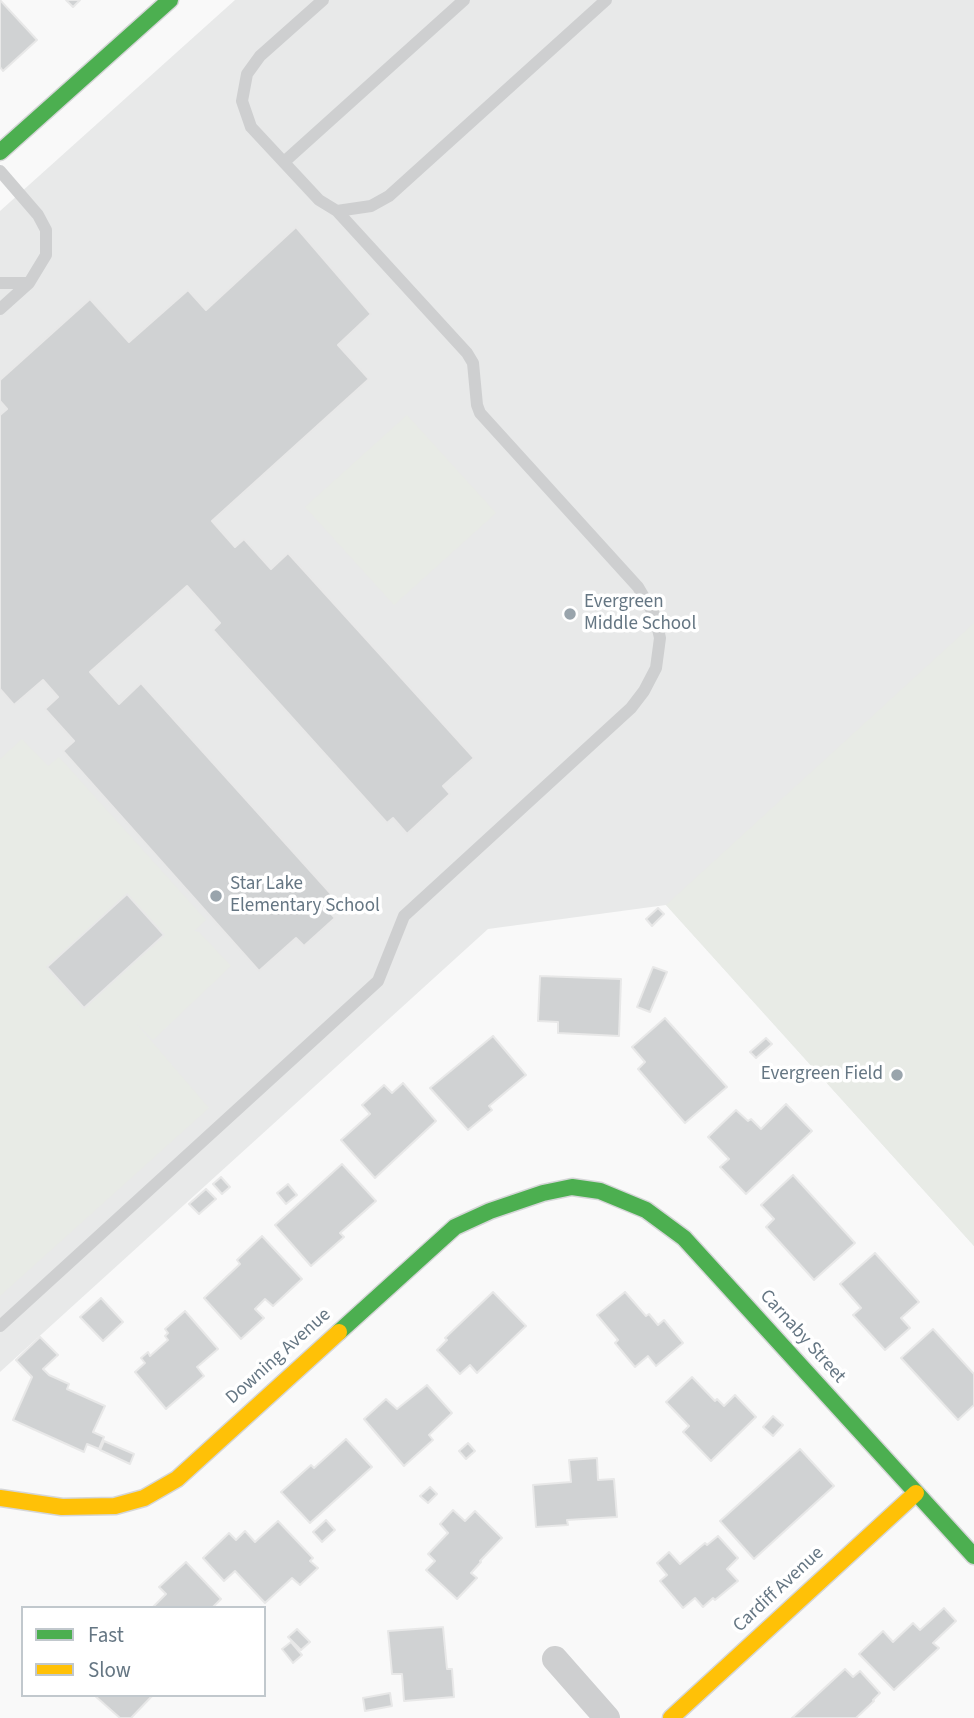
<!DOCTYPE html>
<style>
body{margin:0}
#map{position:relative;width:974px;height:1718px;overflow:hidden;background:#f9f9f9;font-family:"Source Sans 3",sans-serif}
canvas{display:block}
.legend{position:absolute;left:21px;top:1606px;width:245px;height:91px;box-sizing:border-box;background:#fff;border:2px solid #c1c8cd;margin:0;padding:9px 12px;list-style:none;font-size:21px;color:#657683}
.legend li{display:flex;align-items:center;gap:14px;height:35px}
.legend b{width:35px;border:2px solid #c1c8cd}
</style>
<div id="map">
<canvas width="974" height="1718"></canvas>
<ul class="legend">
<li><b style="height:9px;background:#4caf50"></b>Fast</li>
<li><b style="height:9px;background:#ffc107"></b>Slow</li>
</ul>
</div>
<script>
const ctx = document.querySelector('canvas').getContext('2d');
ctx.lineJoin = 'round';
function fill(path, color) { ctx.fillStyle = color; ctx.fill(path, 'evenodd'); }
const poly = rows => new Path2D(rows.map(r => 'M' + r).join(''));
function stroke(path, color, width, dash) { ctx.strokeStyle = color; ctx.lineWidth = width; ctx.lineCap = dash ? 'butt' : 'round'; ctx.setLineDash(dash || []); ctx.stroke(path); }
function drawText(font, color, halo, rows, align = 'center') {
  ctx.font = font + ' "Source Sans 3",sans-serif'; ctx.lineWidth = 7; ctx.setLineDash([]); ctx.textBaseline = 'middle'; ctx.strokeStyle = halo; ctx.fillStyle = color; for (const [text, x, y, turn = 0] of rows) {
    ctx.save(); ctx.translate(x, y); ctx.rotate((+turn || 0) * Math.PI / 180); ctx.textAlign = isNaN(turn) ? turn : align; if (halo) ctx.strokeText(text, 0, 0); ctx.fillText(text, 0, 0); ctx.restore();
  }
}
const built = poly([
 [235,0,974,0,974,1246,666,905,488,929,0,1372,0,211]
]);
const green = poly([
 [407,415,496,513,394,605,305,507],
 [974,623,974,1246,666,905],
 [22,739,48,766,59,757,206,920,194,931,199,932,231,966,153,1040,135,1022,209,1108,0,1296,0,759]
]);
const building = poly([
 [0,0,37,40,3,71,0,67,0,0],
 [66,0,80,0,73,7,66,0],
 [296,227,371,314,338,345,369,379,212,521,235,547,244,539,271,569,288,553,474,758,443,786,450,794,407,834,393,818,387,823,213,630,220,623,187,586,90,672,119,704,141,683,332,895,322,904,335,918,304,946,296,938,259,971,63,751,74,741,45,709,58,697,43,680,14,705,0,689,0,415,7,409,0,401,0,380,90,299,129,342,188,290,206,310,296,227],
 [127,894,164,935,84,1008,47,967,127,894],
 [658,908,664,914,652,926,646,919,658,908],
 [653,967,667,972,650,1012,637,1007,653,967],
 [540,976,621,979,619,1036,558,1033,558,1022,538,1021,540,976],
 [665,1018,727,1087,685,1123,638,1069,645,1062,632,1047,665,1018],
 [493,1036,526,1075,489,1106,492,1110,468,1130,430,1088,493,1036],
 [766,1038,772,1044,756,1058,750,1052,766,1038],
 [403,1083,436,1121,375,1178,341,1140,370,1114,362,1105,384,1085,392,1093,403,1083],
 [786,1104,812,1131,746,1194,720,1167,729,1159,708,1137,736,1110,748,1121,751,1119,761,1129,786,1104],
 [342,1164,376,1201,340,1233,344,1237,311,1266,275,1225,342,1164],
 [793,1175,855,1243,814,1280,766,1227,774,1219,761,1205,793,1175],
 [221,1177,230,1187,222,1194,213,1184,221,1177],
 [288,1184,297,1195,286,1204,277,1193,288,1184],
 [206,1189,216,1199,199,1214,189,1204,206,1189],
 [262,1236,302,1279,273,1306,265,1299,255,1309,264,1318,241,1339,204,1298,240,1264,237,1260,262,1236],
 [875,1253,919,1302,901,1318,910,1328,885,1350,853,1315,861,1308,840,1284,875,1253],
 [493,1292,526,1326,477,1373,470,1365,460,1374,437,1350,447,1340,445,1338,493,1292],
 [625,1292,646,1316,649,1314,658,1325,664,1320,683,1343,656,1366,648,1356,635,1367,615,1343,618,1340,597,1315,625,1292],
 [101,1298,123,1322,103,1341,80,1317,101,1298],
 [185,1311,218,1349,197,1367,204,1376,166,1409,135,1372,145,1363,141,1358,148,1352,150,1356,168,1340,165,1336,168,1333,165,1329,185,1311],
 [933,1329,974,1374,974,1405,958,1420,901,1358,933,1329],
 [40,1337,58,1355,43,1369,49,1375,69,1384,67,1389,105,1406,93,1432,104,1437,99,1449,87,1444,84,1452,13,1420,32,1377,16,1360,40,1337],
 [692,1377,715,1401,717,1399,724,1406,735,1395,756,1417,711,1461,683,1432,689,1426,666,1402,692,1377],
 [427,1385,452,1413,429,1435,433,1440,404,1466,364,1419,386,1399,397,1409,427,1385],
 [773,1416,783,1425,773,1436,763,1427,773,1416],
 [346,1439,372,1467,310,1523,281,1492,311,1465,314,1468,346,1439],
 [104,1441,134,1454,130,1464,100,1450,104,1441],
 [468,1443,475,1451,466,1459,459,1451,468,1443],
 [800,1449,834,1486,754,1559,720,1521,800,1449],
 [597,1458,598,1480,614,1479,617,1517,567,1520,568,1525,536,1527,533,1485,571,1482,569,1460,597,1458],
 [430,1487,437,1494,428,1503,420,1496,430,1487],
 [453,1510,465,1521,475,1511,502,1538,480,1561,481,1562,471,1573,477,1578,457,1599,426,1570,435,1561,428,1554,448,1533,440,1524,453,1510],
 [326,1520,335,1530,322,1542,313,1532,326,1520],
 [278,1521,313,1558,310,1561,318,1568,300,1585,292,1578,265,1603,235,1571,224,1581,203,1558,229,1533,236,1540,245,1531,255,1542,278,1521],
 [718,1536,738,1558,727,1569,738,1581,715,1600,713,1598,703,1607,695,1598,683,1608,660,1581,667,1575,657,1563,669,1552,680,1564,705,1543,707,1545,718,1536],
 [186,1562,221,1599,212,1608,152,1608,166,1594,159,1587,186,1562],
 [944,1608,956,1621,933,1643,939,1648,894,1690,859,1654,883,1631,893,1642,913,1623,920,1630,944,1608],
 [443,1627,447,1669,452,1669,454,1697,404,1701,402,1674,392,1674,388,1631,443,1627],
 [297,1629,310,1642,301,1650,288,1637,297,1629],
 [291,1642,302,1655,293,1663,282,1649,291,1642],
 [845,1669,853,1677,860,1671,880,1693,873,1700,874,1701,856,1718,792,1718,845,1669],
 [390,1693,392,1706,365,1711,363,1698,390,1693],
 [94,1695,153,1695,131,1718,120,1718,94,1695]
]);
const lane = poly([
 [323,0,260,56,247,74,242,101,251,127,319,200,337,211,371,206,389,196,606,0],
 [284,162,464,0],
 [0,171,38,215,46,230,46,255,29,283,0,309],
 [0,283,29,283],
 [0,1326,378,981,404,916,631,708,644,691,656,668,660,638,655,616,638,587,480,413,477,405,473,363,467,353,337,211]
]);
const street = poly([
 [555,1659,607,1718]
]);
const fast = poly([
 [0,152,170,0],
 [339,1332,455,1227,490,1211,543,1193,572,1187,600,1191,646,1210,684,1238,974,1556]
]);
const slow = poly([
 [0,1498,62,1507,115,1506,144,1498,177,1479,339,1332],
 [671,1718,916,1493]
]);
const markers = [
 [570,614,7,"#99a4ac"],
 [216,896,7,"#99a4ac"],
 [897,1075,7,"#99a4ac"]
];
const poiNames = [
 ["Evergreen",584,603],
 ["Middle School",584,625],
 ["Star Lake",230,885],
 ["Elementary School",230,907],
 ["Evergreen Field",883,1075,"right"]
];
const streetNames = [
 ["Carnaby Street",802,1337,48],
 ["Downing Avenue",279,1357,-42],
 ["Cardiff Avenue",779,1590,-43]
];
fill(built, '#e8e9e9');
fill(green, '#e8ebe6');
fill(building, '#d0d2d3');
stroke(building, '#e8e8e8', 2);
stroke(fast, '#d5d6d7', 19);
stroke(slow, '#d5d6d7', 19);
stroke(lane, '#cecfd0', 12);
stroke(street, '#cecfd0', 26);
stroke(fast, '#4caf50', 16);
stroke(slow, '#ffc107', 16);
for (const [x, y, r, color] of markers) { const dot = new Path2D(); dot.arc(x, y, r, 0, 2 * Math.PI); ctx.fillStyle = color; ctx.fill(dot); stroke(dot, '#fff', 2.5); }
drawText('19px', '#657683', '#fff', poiNames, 'left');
drawText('19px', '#657683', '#fff', streetNames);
</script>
